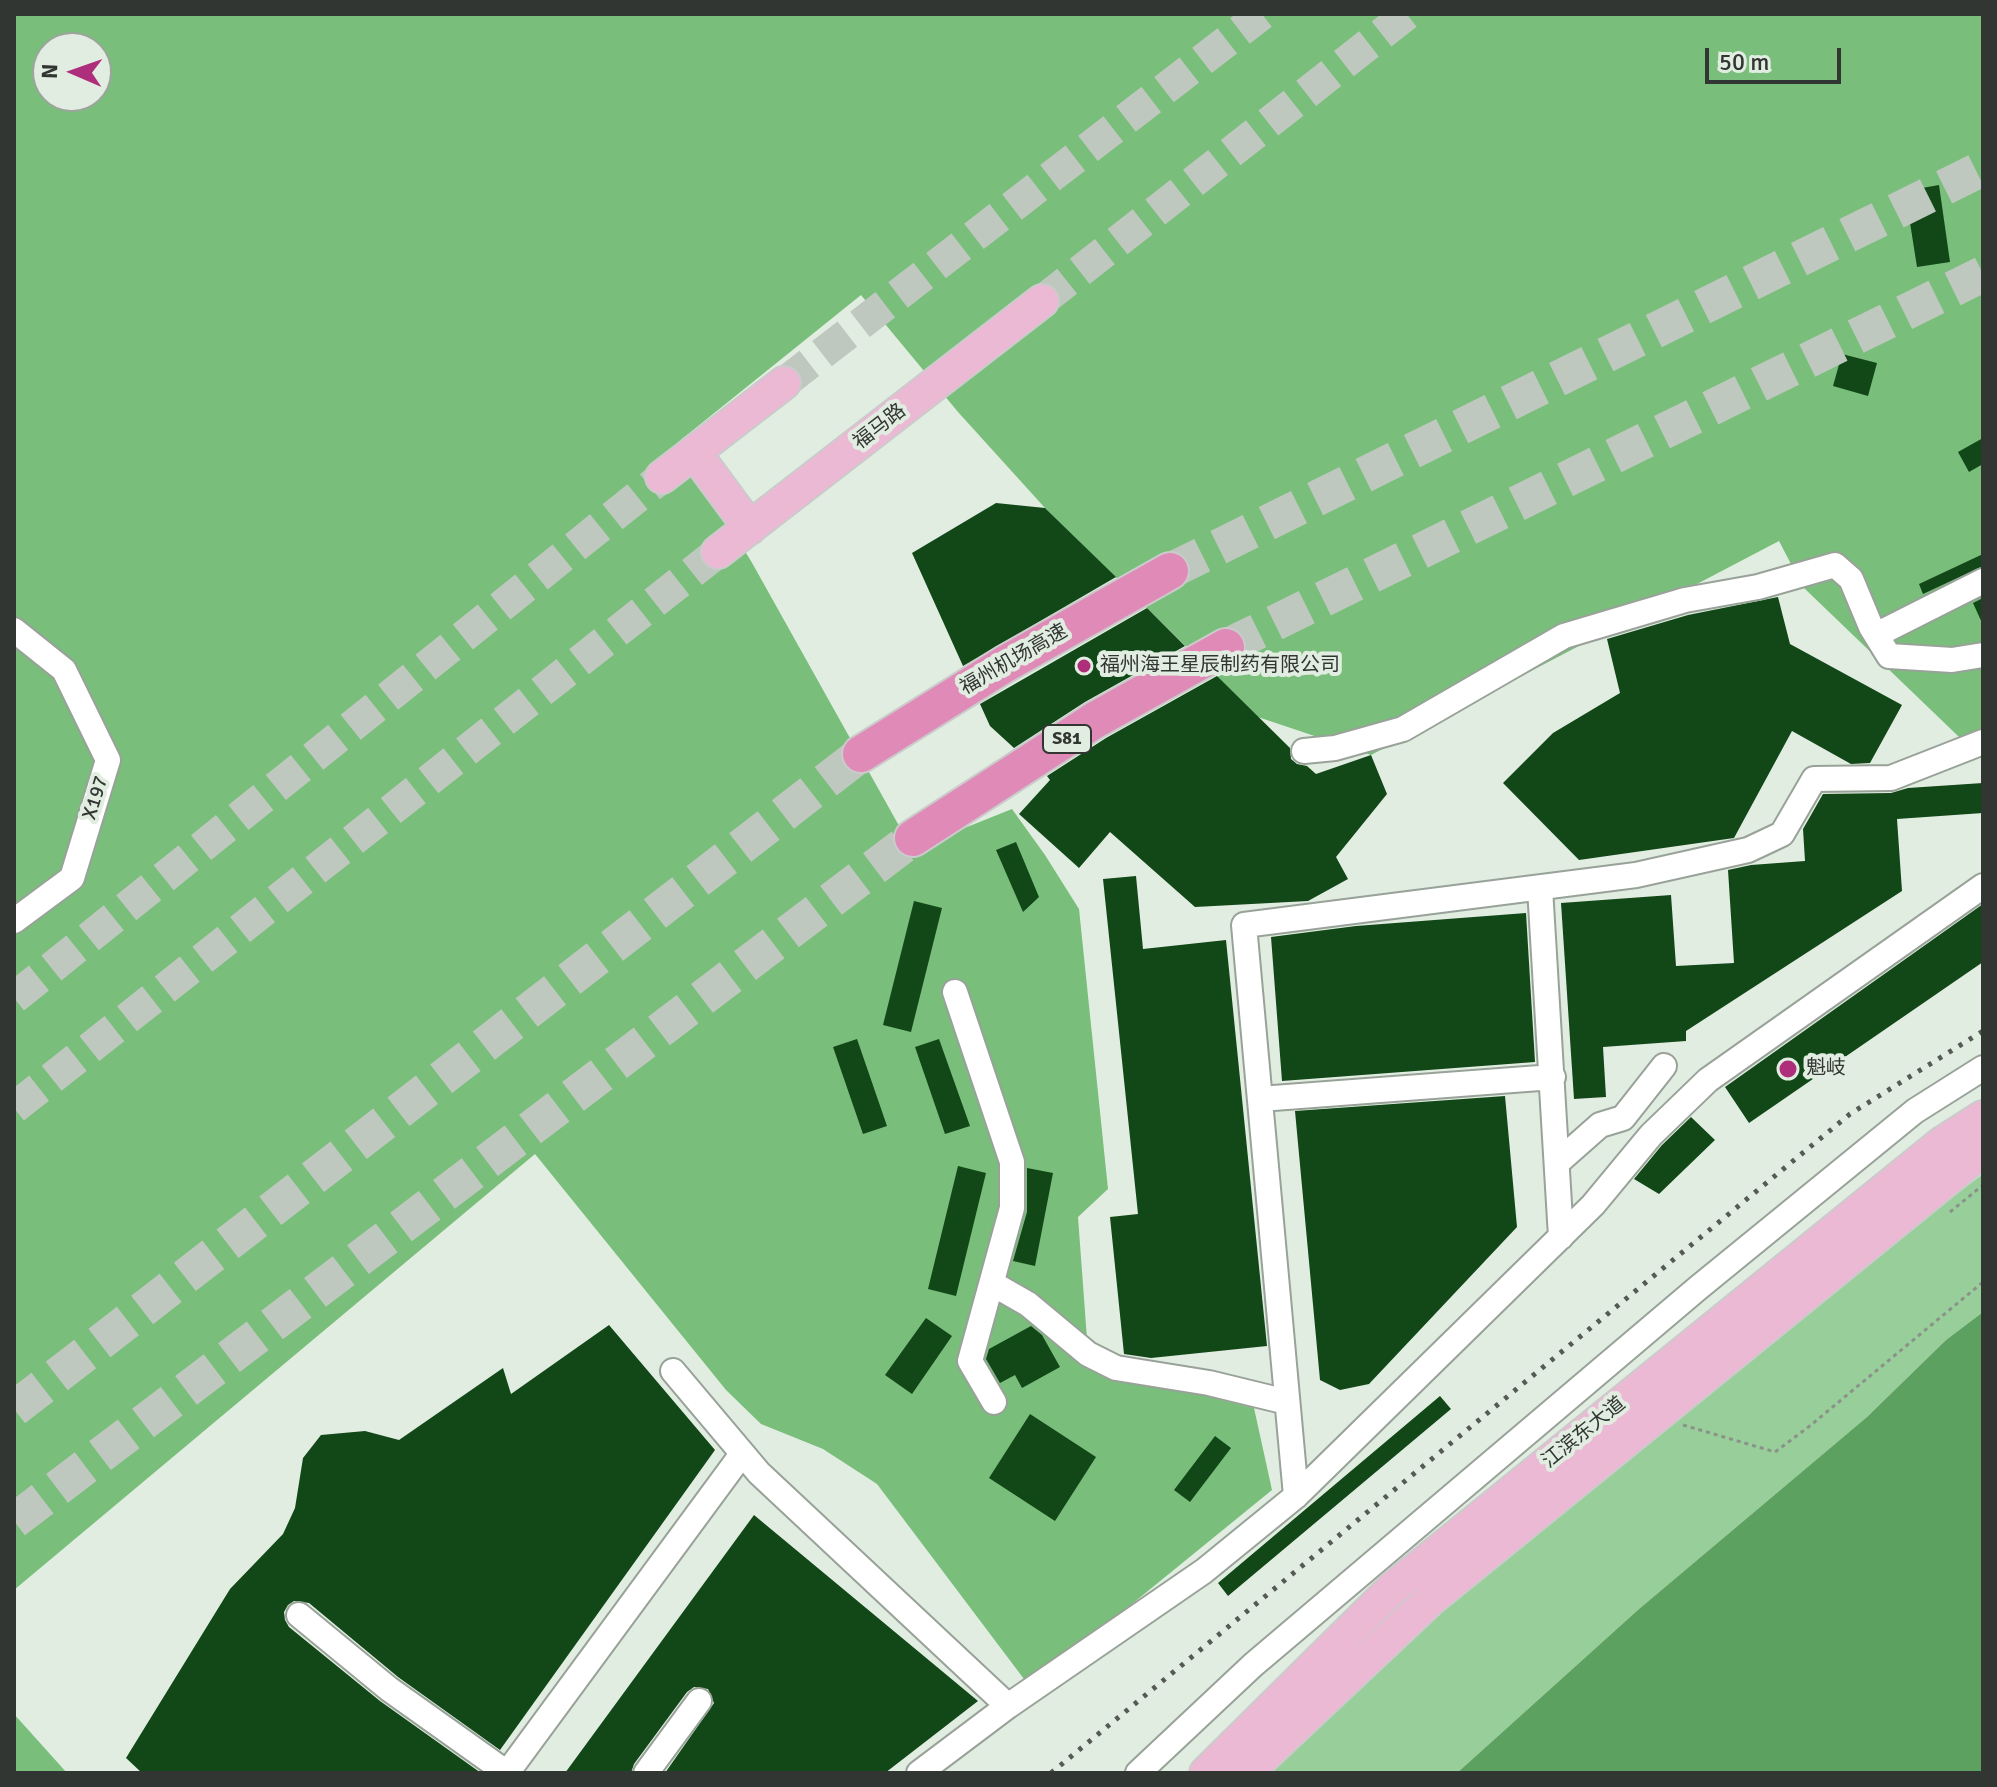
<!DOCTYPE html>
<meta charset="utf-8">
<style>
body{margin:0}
#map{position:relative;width:1997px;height:1787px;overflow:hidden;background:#e2ede2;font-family:Signika,sans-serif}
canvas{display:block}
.frame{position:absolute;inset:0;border:16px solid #323632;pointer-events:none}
.north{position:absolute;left:32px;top:32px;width:80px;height:80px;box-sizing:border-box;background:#e2ede2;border:2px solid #9ca49c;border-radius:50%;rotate:272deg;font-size:22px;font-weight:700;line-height:32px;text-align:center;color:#323632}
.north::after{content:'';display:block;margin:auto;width:28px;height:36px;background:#ae2e7c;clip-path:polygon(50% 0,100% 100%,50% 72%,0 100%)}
.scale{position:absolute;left:1705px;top:48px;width:136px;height:36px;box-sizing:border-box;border:4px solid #323632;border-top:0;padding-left:10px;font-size:24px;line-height:28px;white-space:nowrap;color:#323632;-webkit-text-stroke:6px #e2ede2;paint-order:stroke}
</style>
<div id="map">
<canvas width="1997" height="1787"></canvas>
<div class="frame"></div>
<div class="north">N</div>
<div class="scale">50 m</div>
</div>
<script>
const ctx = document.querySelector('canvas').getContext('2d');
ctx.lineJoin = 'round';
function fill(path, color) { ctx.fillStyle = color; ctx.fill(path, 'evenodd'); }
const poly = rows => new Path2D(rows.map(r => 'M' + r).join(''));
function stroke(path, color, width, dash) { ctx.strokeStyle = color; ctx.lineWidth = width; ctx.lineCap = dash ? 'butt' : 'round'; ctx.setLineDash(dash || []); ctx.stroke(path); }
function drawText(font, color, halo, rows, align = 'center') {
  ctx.font = font + ' Signika,"Noto Sans SC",sans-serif'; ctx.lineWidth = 8; ctx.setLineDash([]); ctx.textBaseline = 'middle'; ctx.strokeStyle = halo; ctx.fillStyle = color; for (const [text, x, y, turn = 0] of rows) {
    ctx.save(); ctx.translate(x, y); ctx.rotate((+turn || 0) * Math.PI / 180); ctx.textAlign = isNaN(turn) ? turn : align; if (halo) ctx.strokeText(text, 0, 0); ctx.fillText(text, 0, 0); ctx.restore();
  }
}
const green = poly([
 [1983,1174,1983,1312,1946,1340,1867,1417,1639,1609,1457,1773,1258,1773,1504,1555,1795,1316]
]);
const forest = poly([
 [14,14,1983,14,1983,760,1803,587,1779,541,1371,755,1258,717,1045,508,958,412,861,295,677,443,751,561,912,849,1012,809,1045,855,1079,909,1108,1189,1078,1217,1089,1366,1254,1408,1272,1490,1030,1687,877,1484,823,1449,761,1424,726,1390,535,1154,14,1590],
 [48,48,96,48,96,96,48,96],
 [14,1714,67,1773,14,1773]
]);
const water = poly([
 [1983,1312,1983,1773,1457,1773,1639,1609,1867,1417,1946,1340]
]);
const building = poly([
 [1939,185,1950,262,1917,267,1905,191],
 [1842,354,1877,363,1868,396,1833,386],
 [1983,438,1983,464,1969,472,1958,452],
 [996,503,1045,508,1116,577,963,666,912,553],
 [1983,554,1983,566,1923,594,1919,584],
 [1778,597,1790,644,1902,705,1870,763,1851,764,1792,731,1734,838,1579,860,1503,783,1553,733,1620,693,1607,639,1688,615],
 [1983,598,1983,625,1973,603],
 [1147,608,1185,646,1085,702,1014,748,990,726,980,704],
 [1217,676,1290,748,1291,759,1297,764,1307,766,1316,774,1371,755,1387,794,1336,857,1348,879,1308,901,1195,907,1110,832,1079,868,1019,814,1050,780,1047,776,1106,738],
 [1983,783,1983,813,1897,819,1902,891,1686,1031,1686,1041,1603,1047,1606,1097,1574,1099,1561,903,1671,895,1676,966,1734,963,1728,870,1751,865,1805,861,1803,829,1823,794,1891,793,1908,788],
 [1016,842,1039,897,1023,912,996,850],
 [1136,876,1143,949,1226,940,1267,1346,1151,1358,1124,1354,1110,1217,1138,1214,1103,879],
 [914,901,942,908,911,1032,883,1025],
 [1983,904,1983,962,1749,1123,1725,1087],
 [1526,913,1535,1062,1282,1081,1271,937,1356,926],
 [857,1039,887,1126,863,1134,833,1047],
 [939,1039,970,1126,945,1134,915,1047],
 [1505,1096,1517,1227,1369,1384,1340,1390,1320,1380,1295,1111],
 [1691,1117,1715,1140,1659,1194,1634,1179,1662,1145],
 [958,1166,986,1173,956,1296,928,1289],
 [1027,1168,1053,1173,1035,1266,1013,1261,1027,1212],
 [926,1318,952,1336,912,1394,885,1375],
 [609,1325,715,1450,500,1750,398,1677,309,1603,294,1601,288,1605,284,1612,285,1620,289,1627,380,1701,481,1773,142,1773,126,1758,230,1589,283,1534,295,1508,303,1458,321,1435,365,1431,399,1440,503,1368,511,1394],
 [1031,1326,1042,1335,1060,1367,1022,1388,1015,1375,1000,1383,986,1359,989,1349],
 [1440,1396,1451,1409,1228,1596,1218,1583],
 [1030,1414,1096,1457,1055,1521,989,1478],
 [1215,1436,1231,1448,1190,1502,1174,1490],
 [754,1515,978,1701,885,1773,665,1773,714,1703,708,1689,694,1687,687,1692,634,1764,631,1773,565,1773]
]);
const majorTunnel = poly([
 [1042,301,1407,14],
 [784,383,1262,14],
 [14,998,662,477],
 [14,1108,718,552]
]);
const highwayTunnel = poly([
 [1170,571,1983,168],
 [1226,647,1983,274],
 [14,1409,861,754],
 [14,1521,913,838]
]);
const path = poly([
 [1950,1212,1983,1185],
 [1683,1425,1775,1452,1811,1425,1983,1282]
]);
const minor = poly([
 [14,630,64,670,108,760,72,878,14,921],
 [1876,635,1983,581],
 [1304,751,1335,748,1403,729,1564,636,1685,600,1758,587,1835,565,1851,579,1871,627,1889,656,1952,660,1983,655],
 [1540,888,1561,1237],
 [955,992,1012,1162,1012,1208,970,1361,994,1402],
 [1260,1099,1553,1077],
 [1557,1163,1600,1125,1623,1118,1664,1066],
 [993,1284,1028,1304,1088,1354,1116,1368,1209,1383,1287,1402],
 [673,1371,759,1473,1008,1706],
 [1296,1496,1244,925,1636,875,1748,850,1782,834,1814,779,1891,778,1983,742],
 [299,1615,389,1689,507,1773,742,1454],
 [646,1773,699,1701],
 [919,1773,1008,1706,1204,1571,1296,1496,1593,1205,1651,1135,1708,1080,1983,886],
 [1138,1773,1253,1665,1698,1288,1915,1111,1983,1068]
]);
const major = poly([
 [694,452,750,528],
 [662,477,784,383],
 [718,552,1042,301],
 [1206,1773,1392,1589,1941,1144,1983,1117],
 [1246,1773,1432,1598,1983,1150]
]);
const highway = poly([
 [861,754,1005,664,1170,571],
 [913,838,1095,720,1226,647]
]);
const rail = poly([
 [1051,1773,1850,1114,1983,1031]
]);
const markers = [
 [1084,666,8,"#ae2e7c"],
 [1788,1069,10,"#ae2e7c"]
];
const shields = [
 [1067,739,48]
];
const shieldNames = [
 ["S81",1067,739]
];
const streetNames = [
 ["福马路",880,427,-38],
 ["福州机场高速",1014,660,-30],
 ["X197",96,798,-73],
 ["江滨东大道",1584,1433,-39]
];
const poiNames = [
 ["福州海王星辰制药有限公司",1100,666],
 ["魁岐",1806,1069]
];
fill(green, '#98ce99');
fill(forest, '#79be7b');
fill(water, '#5da160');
fill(building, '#124718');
stroke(majorTunnel, '#bfc8bf', 32, [32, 16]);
stroke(highwayTunnel, '#bfc8bf', 36, [36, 18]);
stroke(minor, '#98a298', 28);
stroke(major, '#cacbca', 36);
stroke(highway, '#cacbca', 40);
stroke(path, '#8a928a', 3, [4, 4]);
stroke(minor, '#fff', 24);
stroke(major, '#ecb9d4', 32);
stroke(highway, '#e08bb7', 36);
stroke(rail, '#555a55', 5, [4, 8]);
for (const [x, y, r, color] of markers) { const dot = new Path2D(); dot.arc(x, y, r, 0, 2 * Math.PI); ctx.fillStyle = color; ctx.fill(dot); stroke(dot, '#e2ede2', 3); }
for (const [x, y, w] of shields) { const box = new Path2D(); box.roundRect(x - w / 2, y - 14, w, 28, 6); ctx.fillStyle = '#e2ede2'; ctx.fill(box); stroke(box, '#323632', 2); }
drawText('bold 18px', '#323632', null, shieldNames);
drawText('20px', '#323632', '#e2ede2', streetNames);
drawText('20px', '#323632', '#e2ede2', poiNames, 'left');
</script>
